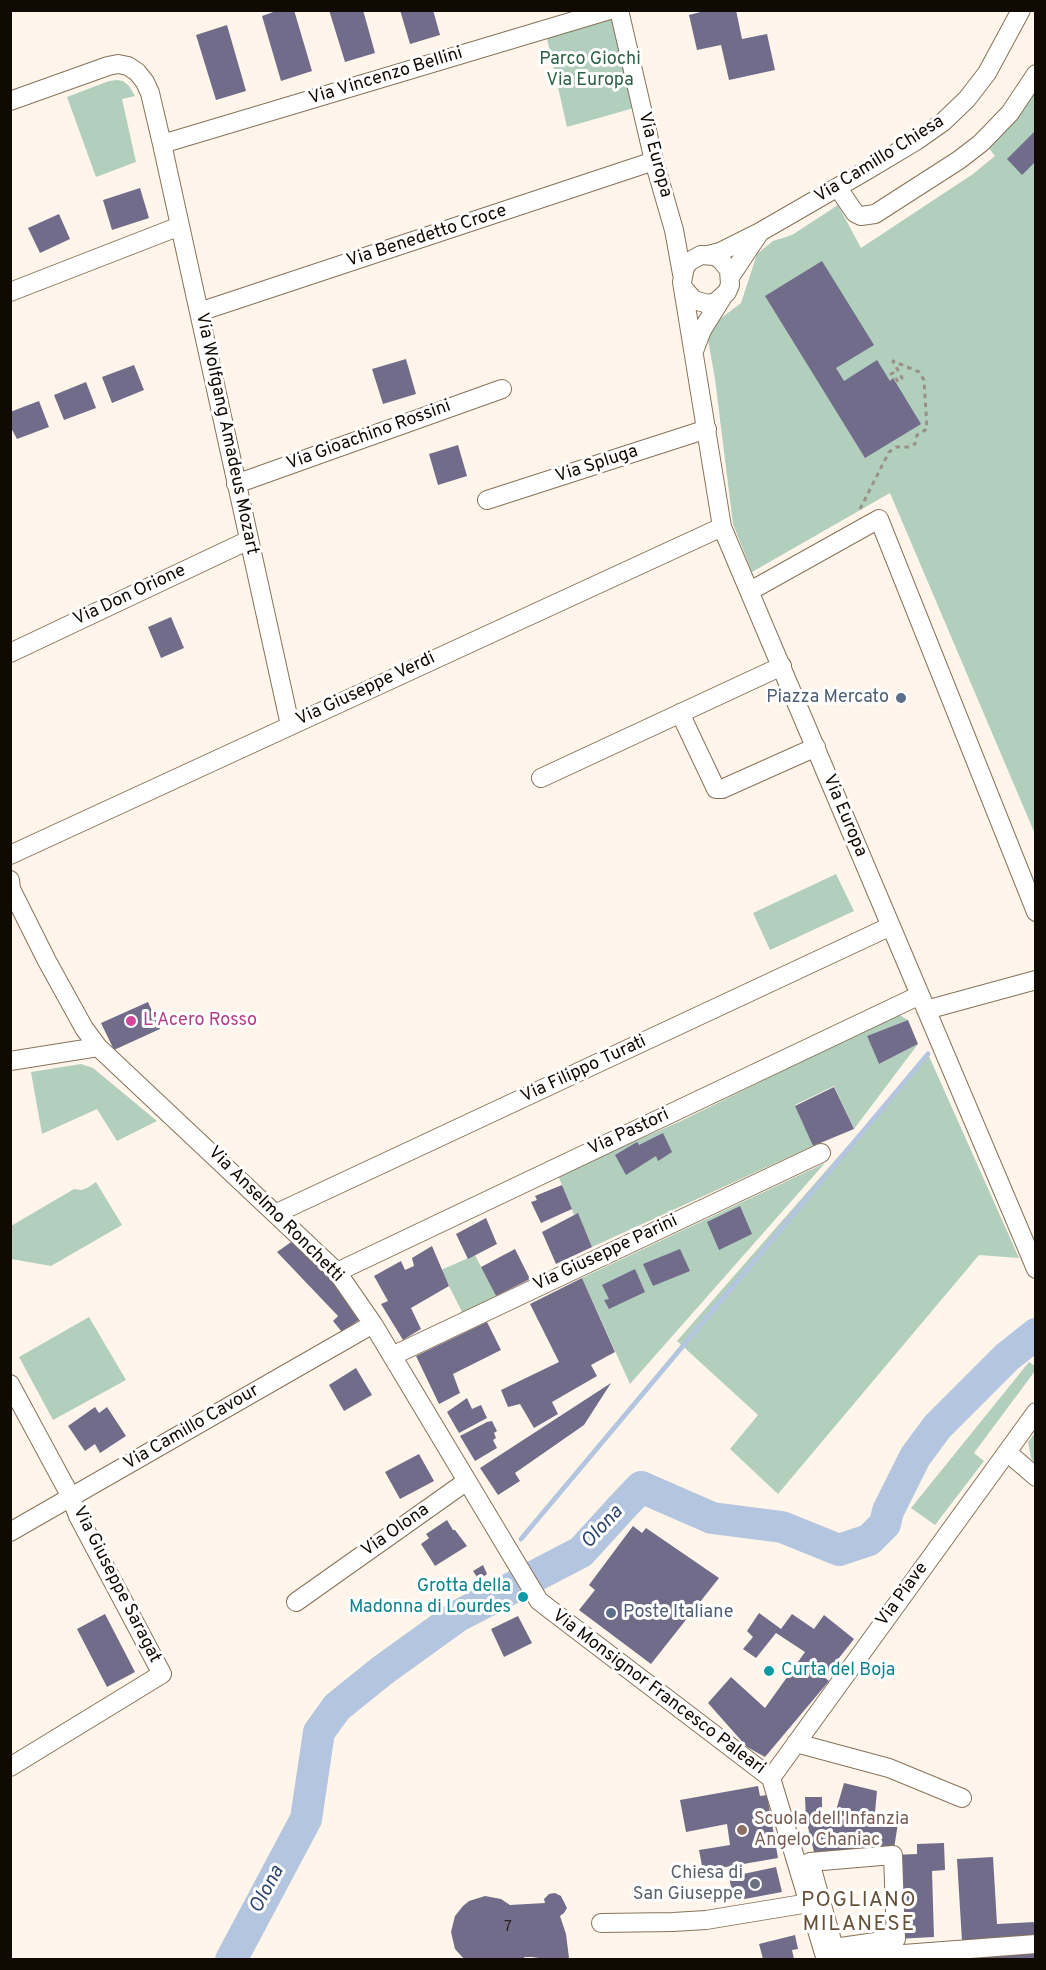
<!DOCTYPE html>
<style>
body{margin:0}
#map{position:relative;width:1046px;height:1970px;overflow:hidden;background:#fff5ea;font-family:Overpass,sans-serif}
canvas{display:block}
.frame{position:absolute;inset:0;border:12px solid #110a03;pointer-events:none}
</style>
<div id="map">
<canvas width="1046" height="1970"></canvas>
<div class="frame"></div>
</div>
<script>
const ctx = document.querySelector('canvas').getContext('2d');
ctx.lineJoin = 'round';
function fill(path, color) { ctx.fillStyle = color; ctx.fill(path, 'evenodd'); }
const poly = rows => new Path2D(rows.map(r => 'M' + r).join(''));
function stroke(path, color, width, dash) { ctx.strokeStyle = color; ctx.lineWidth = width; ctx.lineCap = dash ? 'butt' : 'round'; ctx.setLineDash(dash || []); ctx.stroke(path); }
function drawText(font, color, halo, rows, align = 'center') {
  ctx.font = font + ' Overpass,sans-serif'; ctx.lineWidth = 6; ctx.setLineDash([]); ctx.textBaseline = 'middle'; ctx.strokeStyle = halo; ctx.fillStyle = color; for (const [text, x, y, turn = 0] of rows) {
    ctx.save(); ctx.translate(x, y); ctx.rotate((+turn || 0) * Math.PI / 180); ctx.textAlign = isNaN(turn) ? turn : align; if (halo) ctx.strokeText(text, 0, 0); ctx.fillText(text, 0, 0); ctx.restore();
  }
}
const green = poly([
 [613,14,634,108,567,127,546,34],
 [117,80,123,81,129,86,135,96,122,99,136,162,96,177,67,97,109,81],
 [1035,90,1035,834,890,493,752,572,733,524,715,379,707,334,716,322,741,303,757,254,773,241,792,235,838,205,861,248,973,174,995,156,988,147],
 [836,874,854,911,770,950,753,913],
 [898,1014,908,1020,867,1036,879,1064,918,1044,854,1129,834,1086,795,1105,813,1146,592,1247,578,1214,574,1215,558,1175,681,1121],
 [928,1054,1019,1258,979,1255,778,1494,730,1449,758,1415,677,1341],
 [81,1064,93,1068,157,1121,117,1141,97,1109,42,1134,31,1072],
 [825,1163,630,1384,582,1278],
 [96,1182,122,1225,51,1266,11,1259,11,1226,74,1189,81,1190,87,1188],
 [475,1255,496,1296,463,1314,441,1270],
 [89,1317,126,1380,53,1420,19,1357],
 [1029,1362,1035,1366,1035,1371,974,1453,984,1461,935,1525,911,1508],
 [1035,1433,1035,1463,1031,1458,1028,1442]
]);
const stream = poly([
 [521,1539,928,1054]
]);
const river = poly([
 [231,1960,306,1819,319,1732,337,1707,383,1670,458,1616,581,1552,622,1507,641,1487,712,1518,782,1527,839,1550,869,1540,885,1524,888,1511,915,1457,937,1427,1007,1357,1036,1334]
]);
const building = poly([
 [279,10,294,10,312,71,281,81,262,16],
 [329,10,363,10,375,53,345,62],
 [400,10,433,10,440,35,410,44],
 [708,10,736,10,742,39,767,34,775,70,729,80,721,45,697,50,689,15],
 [227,25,246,91,216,100,196,35],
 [1035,131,1035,162,1022,175,1007,159],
 [140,188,149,218,112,230,103,200],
 [59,214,70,239,40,253,28,228],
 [822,261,874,345,836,368,844,381,877,360,890,381,893,378,921,424,865,458,765,296],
 [406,359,416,394,383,404,372,369],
 [134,365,144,390,112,403,102,377],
 [86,382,96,408,64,420,54,395],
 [39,401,49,427,17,439,10,426,10,412],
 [458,445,467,476,438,485,429,454],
 [171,617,184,648,161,658,148,627],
 [148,1002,160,1029,114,1050,101,1023],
 [908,1020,918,1044,879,1064,867,1036],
 [834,1087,854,1129,813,1146,795,1106],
 [663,1133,672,1152,658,1161,656,1156,626,1175,615,1155,637,1142,639,1145],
 [562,1185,572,1209,541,1223,531,1202,537,1200,535,1196],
 [740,1206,752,1234,719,1250,707,1222],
 [578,1213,592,1247,556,1264,542,1232],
 [486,1218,497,1244,468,1259,456,1234],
 [294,1240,321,1271,327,1268,363,1317,342,1332,333,1321,338,1316,277,1252],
 [432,1246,449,1286,411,1308,421,1329,403,1340,381,1304,388,1301,374,1276,401,1261,405,1270,414,1266,412,1258],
 [515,1249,530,1279,496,1296,481,1267],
 [680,1249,690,1271,653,1286,643,1264],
 [635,1269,645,1292,609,1309,604,1300,609,1299,602,1285],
 [582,1278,615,1352,591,1365,597,1376,552,1402,558,1414,534,1428,520,1404,508,1407,501,1390,559,1362,530,1304],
 [487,1322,501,1350,453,1374,460,1393,439,1404,416,1356],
 [356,1368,372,1395,344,1411,329,1385],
 [611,1383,584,1425,515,1473,520,1481,498,1495,480,1468],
 [467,1398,472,1409,481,1405,487,1418,459,1433,447,1412],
 [95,1407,99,1413,107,1407,126,1436,100,1453,95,1444,85,1451,68,1426],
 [492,1421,497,1431,494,1433,496,1438,493,1440,497,1448,475,1461,460,1436,487,1422],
 [419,1454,434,1481,400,1499,385,1472],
 [447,1520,453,1530,455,1530,467,1546,435,1566,421,1544,429,1538,426,1534],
 [633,1526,642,1533,646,1528,719,1578,651,1664,579,1610,595,1590,589,1585],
 [483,1565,487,1574,479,1580,473,1571],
 [759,1613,781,1629,792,1614,814,1629,824,1615,854,1639,824,1677,829,1681,765,1757,747,1747,708,1703,731,1677,765,1708,805,1652,776,1633,756,1658,743,1649,753,1637,747,1631],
 [105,1614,135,1672,107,1687,77,1629],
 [518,1616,532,1643,504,1657,491,1629],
 [844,1783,877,1791,874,1823,898,1823,893,1855,917,1854,917,1844,944,1843,945,1870,932,1871,934,1937,896,1939,893,1855,838,1860,814,1852,806,1819,805,1797,822,1797,822,1817,835,1814],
 [758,1786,760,1796,767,1795,778,1858,703,1871,699,1850,730,1845,727,1824,686,1832,680,1800],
 [993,1857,997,1924,1035,1922,1035,1936,962,1941,957,1859],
 [776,1867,782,1892,734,1901,729,1877],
 [555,1893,561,1896,567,1908,564,1913,560,1916,566,1934,569,1958,567,1959,545,1959,532,1957,524,1957,525,1959,464,1959,455,1949,451,1932,455,1916,463,1906,469,1901,485,1896,501,1899,510,1905,545,1903,544,1899,549,1894],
 [795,1935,798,1949,792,1950,794,1959,763,1959,759,1944],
 [1035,1949,1035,1959,935,1959]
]);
const path = poly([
 [860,509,889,452,896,447,909,447,915,444,917,435,927,429,924,380,919,372,893,361,902,378,898,382,893,373,887,376]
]);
const minor = poly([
 [619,10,654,161,674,230,682,274],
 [10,101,108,66,118,64,128,66,137,72,145,82,150,93,162,144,290,725],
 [162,144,610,10],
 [838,188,855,213,861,216,875,214,959,160,981,143,1010,113,1036,74],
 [760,232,864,172,916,141,943,122,967,99,987,73,1021,10],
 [708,255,720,252,760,232,730,277],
 [684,289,694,300,708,304,716,302,727,292,730,285,729,270,720,259,714,256,701,255,690,261,685,267,682,282,722,527,1036,1269],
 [10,292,180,226],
 [199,312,654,161],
 [694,351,702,330,722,298],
 [236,484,502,389],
 [487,500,707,429],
 [750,591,879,519,1036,912],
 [10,653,249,540],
 [680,713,716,789,722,789,816,747],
 [541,778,782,666],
 [10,855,722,527],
 [10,880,11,889,47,961,84,1028,98,1047,337,1272,373,1324,539,1601,771,1778,826,1960],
 [926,1010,1036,980],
 [10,1061,98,1047],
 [277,1213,891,926],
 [337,1272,920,995],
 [392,1356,821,1153],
 [10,1384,71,1497,78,1516,162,1674,10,1767],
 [1007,1452,1036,1477],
 [10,1532,373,1324],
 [296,1602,467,1481],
 [796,1743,889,1768,962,1798],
 [771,1778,1036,1412],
 [893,1855,896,1939,834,1948,810,1862,893,1855],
 [601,1923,673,1922,706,1920,809,1903],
 [837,1959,1036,1944]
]);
const markers = [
 [901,698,6,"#5c6f8a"],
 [131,1021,6,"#d1479c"],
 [523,1597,6,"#0f9aa8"],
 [611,1613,6,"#5c6f8a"],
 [769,1671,6,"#0f9aa8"],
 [742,1830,6,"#8d6e63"],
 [755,1884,6,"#6b7280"]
];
const numberNames = [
 ["7",508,1928]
];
const parkNames = [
 ["Parco Giochi",590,60],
 ["Via Europa",590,81]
];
const streetNames = [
 ["Via Vincenzo Bellini",386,77,-17],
 ["Via Europa",654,155,75],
 ["Via Camillo Chiesa",880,160,-32],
 ["Via Benedetto Croce",427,237,-18],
 ["Via Wolfgang Amadeus Mozart",226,434,78],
 ["Via Gioachino Rossini",369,436,-20],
 ["Via Spluga",597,465,-18],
 ["Via Don Orione",130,596,-25],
 ["Via Giuseppe Verdi",366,690,-25],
 ["Via Europa",844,816,67],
 ["Via Filippo Turati",584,1070,-25],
 ["Via Pastori",629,1133,-25],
 ["Via Anselmo Ronchetti",275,1215,45],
 ["Via Giuseppe Parini",606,1254,-25],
 ["Via Camillo Cavour",192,1428,-30],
 ["Via Olona",396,1531,-35],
 ["Via Giuseppe Saragat",116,1585,63],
 ["Via Piave",903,1595,-54],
 ["Via Monsignor Francesco Paleari",658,1693,37]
];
const serviceNames = [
 ["Piazza Mercato",889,698],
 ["Poste Italiane",623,1613,"left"]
];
const hotelNames = [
 ["L'Acero Rosso",143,1021]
];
const cultureNames = [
 ["Grotta della",511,1587],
 ["Madonna di Lourdes",511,1608],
 ["Curta del Boja",781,1671,"left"]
];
const educationNames = [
 ["Scuola dell'Infanzia",754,1820],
 ["Angelo Chaniac",754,1841]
];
const worshipNames = [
 ["Chiesa di",743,1874],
 ["San Giuseppe",743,1895]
];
const waterNames = [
 ["Olona",603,1528,-47],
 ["Olona",268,1890,-62]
];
const quarterNames = [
 ["POGLIANO",859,1902],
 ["MILANESE",859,1926]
];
fill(green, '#b2cebd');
stroke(stream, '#b4c5df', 5);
stroke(river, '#b4c5df', 32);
fill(building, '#716c8a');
stroke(minor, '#877258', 20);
stroke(path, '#999187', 3, [4.5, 4.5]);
stroke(minor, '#fff', 18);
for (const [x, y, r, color] of markers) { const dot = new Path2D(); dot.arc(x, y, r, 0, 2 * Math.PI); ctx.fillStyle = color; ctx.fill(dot); stroke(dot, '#fff', 2); }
drawText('15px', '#292225', null, numberNames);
drawText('18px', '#2e6146', '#fff', parkNames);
drawText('18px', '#110a03', '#fff', streetNames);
drawText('18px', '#4e5e75', '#fff', serviceNames, 'right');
drawText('18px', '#b23c85', '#fff', hotelNames, 'left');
drawText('18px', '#0d838f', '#fff', cultureNames, 'right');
drawText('18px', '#785e54', '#fff', educationNames, 'left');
drawText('18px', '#5b616d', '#fff', worshipNames, 'right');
drawText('italic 20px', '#2e466c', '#fff', waterNames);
ctx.letterSpacing = '1.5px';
drawText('21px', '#665139', '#fff', quarterNames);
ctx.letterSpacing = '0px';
</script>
